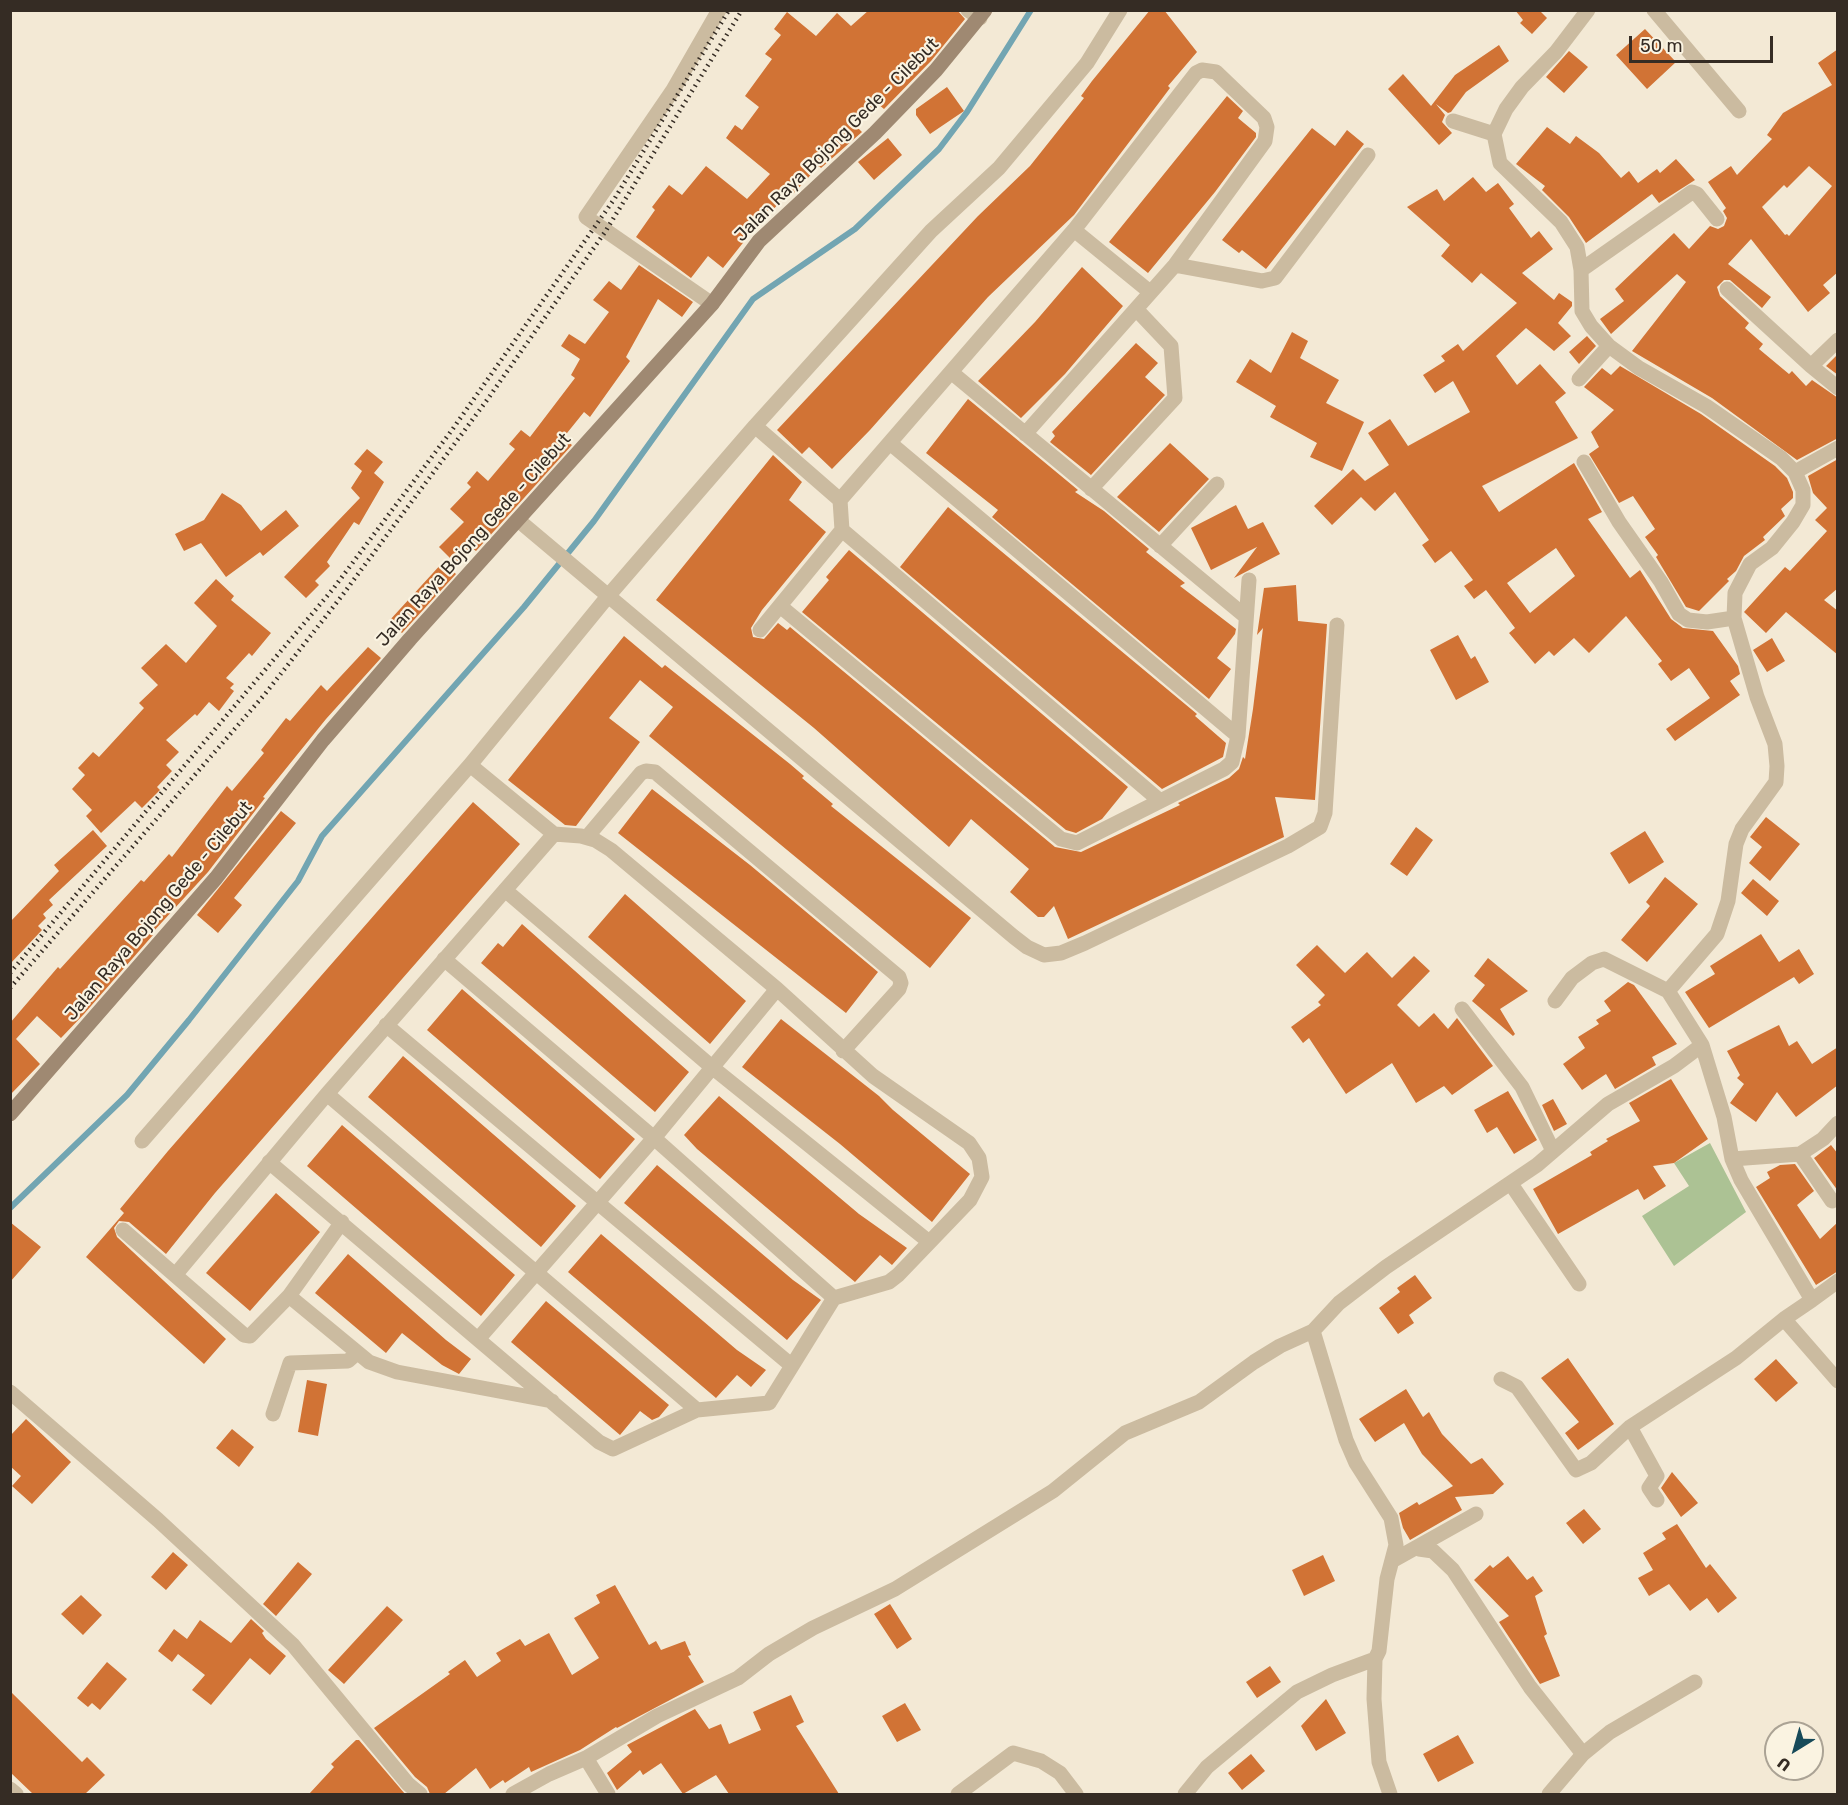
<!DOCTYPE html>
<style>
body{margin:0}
#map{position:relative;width:1848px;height:1805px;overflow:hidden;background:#f3e9d5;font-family:Rubik,sans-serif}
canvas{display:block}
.frame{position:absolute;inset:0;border:12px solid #352c24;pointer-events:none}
.north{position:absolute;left:1764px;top:1721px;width:60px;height:60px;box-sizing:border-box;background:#faf3e1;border:2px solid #aba395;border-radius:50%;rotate:217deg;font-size:16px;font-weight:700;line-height:24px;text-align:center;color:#352c24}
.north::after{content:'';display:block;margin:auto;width:21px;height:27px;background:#174a59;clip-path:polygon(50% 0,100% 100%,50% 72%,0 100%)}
.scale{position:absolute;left:1629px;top:36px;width:144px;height:27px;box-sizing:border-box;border:3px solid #352c24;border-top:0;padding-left:8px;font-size:18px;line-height:21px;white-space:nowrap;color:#352c24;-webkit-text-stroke:4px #faf3e1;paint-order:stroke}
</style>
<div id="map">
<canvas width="1848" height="1805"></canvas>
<div class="frame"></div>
<div class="north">U</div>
<div class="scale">50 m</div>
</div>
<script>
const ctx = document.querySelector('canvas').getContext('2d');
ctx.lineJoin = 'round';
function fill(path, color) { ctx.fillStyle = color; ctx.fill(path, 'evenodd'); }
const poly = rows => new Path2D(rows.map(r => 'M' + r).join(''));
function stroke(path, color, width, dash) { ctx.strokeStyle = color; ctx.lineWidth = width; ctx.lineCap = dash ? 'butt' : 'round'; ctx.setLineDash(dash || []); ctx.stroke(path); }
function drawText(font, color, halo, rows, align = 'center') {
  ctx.font = font + ' Rubik,sans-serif'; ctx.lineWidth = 4.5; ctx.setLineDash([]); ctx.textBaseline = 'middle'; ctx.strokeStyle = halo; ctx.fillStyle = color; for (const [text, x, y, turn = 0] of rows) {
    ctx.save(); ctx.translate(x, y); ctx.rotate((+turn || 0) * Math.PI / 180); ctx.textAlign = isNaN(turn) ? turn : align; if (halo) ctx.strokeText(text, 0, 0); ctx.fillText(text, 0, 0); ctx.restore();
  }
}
const green = poly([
 [1710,1143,1746,1212,1674,1266,1642,1216,1689,1186,1674,1163]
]);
const stream = poly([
 [10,1208,127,1095,189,1020,298,881,322,836,524,607,594,521,753,299,855,229,939,149,967,112,1031,10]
]);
const building = poly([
 [869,10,957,10,965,19,931,61,884,109,878,104,857,127,862,132,821,168,819,166,793,194,790,191,771,212,769,210,723,268,708,256,691,278,636,237,655,210,652,207,669,185,682,195,706,166,747,199,770,174,726,138,735,125,742,130,759,107,745,96,772,59,765,54,781,35,774,29,787,12,816,36,837,13,851,26],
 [1150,10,1164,10,1197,52,1168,86,1170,88,1158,104,1074,215,988,297,870,430,832,469,809,447,802,454,777,430,978,216,1030,166,1084,98,1081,96,1092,81],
 [1515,10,1539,10,1547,18,1532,34,1520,23,1523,20],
 [1645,29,1676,62,1647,89,1616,55],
 [1499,45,1509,61,1466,92,1451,112,1448,113,1436,104,1445,115,1442,122,1452,133,1439,145,1388,89,1403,74,1431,106,1455,75],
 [1838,49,1838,272,1823,285,1830,293,1808,312,1751,239,1728,264,1771,297,1762,308,1730,280,1724,280,1717,287,1720,296,1749,323,1745,328,1763,344,1759,349,1789,374,1792,371,1806,386,1812,380,1838,398,1838,438,1797,460,1712,398,1632,351,1686,282,1677,274,1611,334,1600,319,1624,301,1615,289,1674,233,1689,249,1710,226,1718,229,1724,226,1727,218,1723,211,1726,208,1708,182,1731,166,1737,175,1772,139,1767,135,1783,113,1832,85,1818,63],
 [1809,166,1832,186,1789,236,1787,234,1785,235,1762,207,1784,185,1787,188],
 [1569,51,1588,67,1564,93,1546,77],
 [947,87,964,111,930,134,916,115,916,109],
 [1227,96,1243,111,1238,118,1256,133,1256,137,1215,192,1148,273,1109,242],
 [1547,127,1570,144,1576,136,1599,153,1621,178,1629,171,1638,183,1657,169,1660,173,1676,159,1695,180,1659,203,1652,194,1586,243,1569,217,1542,190,1545,186,1516,164],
 [1312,128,1335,146,1347,130,1364,144,1266,269,1242,250,1239,253,1222,240],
 [888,138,902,155,874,180,858,162],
 [1473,177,1486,192,1498,183,1514,204,1509,208,1531,238,1539,231,1553,249,1522,273,1554,300,1559,293,1572,302,1572,306,1558,323,1571,336,1554,351,1526,328,1496,356,1517,385,1540,364,1566,393,1555,402,1578,438,1482,486,1499,512,1574,463,1602,512,1588,519,1630,578,1640,570,1671,619,1683,628,1713,631,1738,666,1740,674,1730,681,1740,695,1675,741,1666,729,1710,698,1689,668,1671,681,1658,664,1662,661,1626,616,1589,653,1574,638,1554,656,1549,651,1535,664,1509,633,1515,628,1486,590,1474,599,1464,586,1473,580,1451,551,1435,563,1422,545,1429,540,1395,492,1375,511,1361,497,1332,525,1314,506,1353,469,1365,481,1389,465,1368,433,1390,419,1408,446,1470,412,1453,381,1435,393,1423,375,1445,361,1441,356,1458,344,1463,351,1517,303,1481,273,1472,283,1441,256,1450,245,1407,207,1437,189,1444,201],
 [1556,548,1575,576,1530,613,1507,583],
 [639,265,693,302,682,317,658,299,626,357,630,361,590,417,584,412,563,438,572,445,476,551,472,548,456,564,439,547,464,522,450,509,471,487,467,483,477,471,488,481,515,449,509,444,521,430,530,437,575,378,571,375,580,359,561,346,569,334,585,344,609,312,593,300,609,281,621,290],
 [1082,267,1123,306,1065,374,1021,418,978,381,1035,322],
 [1292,332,1308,341,1300,358,1339,380,1326,403,1364,422,1342,471,1310,457,1317,443,1270,417,1276,406,1236,382,1250,359,1271,373],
 [1587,336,1596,346,1579,364,1569,352],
 [1136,343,1158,363,1145,377,1165,395,1091,475,1050,442,1055,436,1052,432],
 [1838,354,1838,375,1826,366],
 [1620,366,1701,414,1775,466,1787,478,1793,492,1793,498,1781,509,1785,516,1763,537,1765,540,1744,556,1736,571,1727,579,1729,581,1699,611,1686,607,1656,557,1658,555,1645,537,1655,529,1633,496,1619,503,1589,454,1599,447,1591,432,1614,410,1584,387,1602,368,1611,375],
 [968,399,1078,490,1075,492,1104,511,1149,549,1146,552,1185,583,1180,586,1236,629,1235,634,1217,658,1231,669,1209,699,992,517,998,510,926,453],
 [1170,443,1209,479,1159,532,1117,497],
 [367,449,383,462,374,473,384,482,359,525,354,522,327,562,330,566,315,581,319,585,306,598,284,577,360,498,351,488,362,471,354,464],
 [773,455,802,482,789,500,826,532,762,610,751,628,753,637,764,639,778,623,787,630,790,627,1055,847,1081,852,1180,805,1178,803,1229,778,1239,769,1243,757,1245,759,1253,709,1263,628,1257,635,1264,588,1296,585,1298,621,1327,624,1315,800,1275,797,1284,837,1068,939,1054,906,1044,917,1038,917,1010,892,1029,869,971,819,949,847,814,728,656,600],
 [1838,459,1838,588,1824,600,1838,611,1838,655,1786,612,1766,633,1744,612,1785,567,1790,571,1827,531,1815,520,1827,508,1813,493,1808,476],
 [222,493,241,505,261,531,286,510,299,526,263,556,260,552,226,577,201,543,184,551,175,534,204,520],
 [1236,505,1248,529,1263,522,1280,554,1234,578,1257,547,1211,570,1191,528],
 [948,507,1197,714,1195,716,1226,743,1223,757,1162,789,900,567],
 [849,550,1128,787,1102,819,1076,833,1066,830,802,612,829,580,826,577],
 [443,562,456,574,402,633,389,621],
 [216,579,234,596,231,600,271,633,252,656,249,653,226,678,234,684,230,688,234,691,219,711,209,702,197,716,195,714,166,740,179,752,166,765,172,771,157,787,160,790,142,808,135,801,101,833,86,816,92,810,72,789,85,775,78,768,93,752,99,757,144,708,139,703,158,685,141,668,166,644,186,663,217,626,194,603],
 [1458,635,1471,659,1475,656,1489,682,1456,700,1430,650],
 [624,636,662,668,665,665,790,764,804,776,802,778,833,804,831,806,971,918,930,968,649,736,673,707,640,680,609,718,640,742,576,826,565,825,508,780],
 [1772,638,1785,661,1767,672,1753,650],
 [368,647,381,658,326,719,263,797,265,798,208,872,152,933,153,935,84,1014,61,1038,37,1016,16,1039,40,1064,10,1095,10,1023,58,967,60,969,141,880,144,882,169,854,172,857,227,786,232,791,264,753,261,750,286,718,290,721,321,685,327,691],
 [652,789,750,865,878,972,846,1013,618,833],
 [473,802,520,844,215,1193,166,1254,129,1222,119,1221,114,1228,117,1237,226,1339,204,1364,86,1257,124,1213,120,1209,168,1151],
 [281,811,296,823,234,898,242,905,218,933,197,915],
 [1766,817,1800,844,1770,881,1749,863,1762,847,1750,837],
 [1416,827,1433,840,1407,876,1390,864],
 [93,830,107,846,49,900,53,905,43,914,46,918,38,926,42,930,10,964,10,922,59,871,54,865],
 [1645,831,1664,862,1629,884,1610,853],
 [1665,877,1698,904,1647,962,1621,940,1650,906,1646,902],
 [1753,879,1779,901,1767,916,1741,893],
 [625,894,746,1001,710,1044,588,937],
 [522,924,689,1072,655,1112,481,963,498,943,503,947],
 [1761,934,1779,962,1799,949,1814,974,1799,984,1794,977,1709,1028,1685,992,1715,974,1710,966],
 [1317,945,1345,973,1367,952,1392,978,1414,956,1430,971,1397,1005,1419,1027,1434,1013,1448,1029,1457,1018,1493,1066,1452,1095,1444,1086,1416,1103,1392,1063,1346,1094,1309,1038,1303,1043,1291,1027,1321,1005,1318,1002,1325,995,1296,965],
 [1488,958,1528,991,1500,1009,1515,1034,1513,1036,1472,1001,1485,985,1474,976],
 [1628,982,1634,985,1677,1044,1652,1057,1656,1065,1615,1089,1606,1074,1582,1090,1563,1064,1585,1048,1578,1037,1599,1024,1596,1020,1611,1011,1604,1001],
 [462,989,635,1139,600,1179,427,1030],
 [781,1019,879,1096,893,1110,970,1174,932,1222,840,1144,742,1067],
 [1779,1025,1789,1046,1797,1041,1812,1064,1838,1047,1838,1085,1796,1117,1777,1092,1756,1122,1730,1103,1744,1084,1737,1078,1740,1075,1727,1051],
 [403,1056,576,1206,541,1247,368,1097],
 [1671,1079,1708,1139,1674,1163,1653,1166,1666,1186,1644,1200,1638,1189,1558,1234,1533,1189,1592,1155,1590,1152,1608,1141,1606,1139,1640,1121,1629,1103],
 [1508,1091,1537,1140,1514,1154,1497,1127,1487,1133,1474,1110],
 [719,1096,859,1214,907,1248,892,1265,880,1255,855,1282,697,1149,684,1135],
 [1553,1099,1567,1124,1554,1131,1542,1105],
 [342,1125,515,1275,481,1316,307,1166],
 [1831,1145,1838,1154,1838,1191,1814,1158],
 [1795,1164,1814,1191,1797,1205,1820,1239,1838,1222,1838,1271,1816,1285,1756,1187,1770,1178,1767,1172,1780,1165],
 [657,1165,793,1280,821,1300,787,1340,624,1203],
 [276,1193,320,1232,250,1311,206,1273],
 [10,1222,41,1247,10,1282],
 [601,1234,737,1350,766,1370,751,1387,737,1375,716,1398,568,1272],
 [348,1254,446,1340,471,1359,459,1374,442,1365,402,1333,386,1353,315,1293],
 [1415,1275,1432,1298,1409,1315,1414,1323,1398,1334,1379,1308,1400,1292,1397,1288],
 [546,1301,669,1405,659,1417,652,1420,640,1411,620,1435,511,1342],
 [1568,1358,1614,1424,1578,1450,1565,1433,1579,1422,1541,1378],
 [1776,1359,1798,1383,1776,1402,1754,1379],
 [307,1380,327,1384,318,1436,298,1432],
 [1406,1389,1423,1417,1429,1412,1442,1434,1471,1464,1482,1458,1504,1484,1493,1494,1455,1497,1462,1510,1410,1540,1403,1528,1399,1513,1417,1502,1419,1505,1453,1486,1422,1454,1404,1423,1375,1442,1359,1419],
 [26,1419,71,1462,32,1504,12,1486,21,1476,10,1466,10,1436],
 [232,1429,254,1447,239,1467,216,1448],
 [1672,1472,1698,1503,1681,1517,1661,1488],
 [1584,1509,1601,1529,1583,1544,1566,1523],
 [1677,1524,1706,1568,1710,1564,1737,1598,1718,1613,1707,1598,1690,1611,1669,1584,1649,1596,1638,1578,1653,1570,1643,1553,1666,1539,1662,1533],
 [173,1552,188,1565,166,1590,151,1577],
 [1323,1555,1335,1581,1304,1596,1292,1570],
 [1508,1556,1527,1580,1533,1576,1543,1591,1535,1596,1547,1634,1544,1636,1560,1676,1540,1684,1499,1622,1509,1616,1474,1580,1490,1565,1493,1568],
 [298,1562,312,1574,276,1616,263,1604],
 [615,1585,649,1645,656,1641,661,1650,685,1641,691,1655,688,1656,704,1682,617,1728,616,1727,580,1750,531,1772,529,1767,505,1783,503,1780,490,1789,476,1768,444,1794,430,1794,427,1787,415,1777,374,1728,450,1674,448,1672,465,1660,477,1677,501,1661,496,1653,520,1639,525,1646,549,1633,572,1675,599,1658,574,1618,600,1603,596,1595],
 [81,1595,102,1615,83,1635,61,1614],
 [890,1604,912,1639,897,1649,874,1614],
 [387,1606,403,1620,344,1684,328,1670],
 [251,1619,264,1631,262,1633,266,1639,286,1656,270,1675,250,1658,211,1705,192,1690,205,1675,178,1654,172,1662,158,1651,174,1629,187,1639,200,1620,231,1643],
 [107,1662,127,1679,100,1710,92,1703,88,1707,77,1698],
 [1270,1666,1281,1682,1257,1698,1246,1682],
 [10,1691,82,1762,87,1757,105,1775,85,1794,33,1794,10,1772],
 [791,1695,804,1722,796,1726,839,1794,729,1794,716,1775,683,1794,661,1763,643,1775,640,1770,617,1790,607,1773,632,1752,627,1745,695,1709,709,1729,721,1724,729,1744,761,1730,753,1712],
 [1326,1699,1346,1733,1316,1751,1301,1726],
 [905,1703,921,1730,897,1742,882,1716],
 [1458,1735,1474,1763,1438,1782,1423,1754],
 [356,1740,359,1740,405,1794,309,1794,334,1767,331,1764],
 [1251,1754,1265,1771,1242,1790,1228,1773]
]);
const minor = poly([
 [968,10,980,18],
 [1654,10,1739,111],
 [1453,121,1494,134],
 [1074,230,1150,292],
 [1175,265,1262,281,1275,278,1368,155],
 [1581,270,1692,192,1697,194,1717,219],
 [1727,289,1811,366],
 [712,304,586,217,673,90,719,10],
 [1838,340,1811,366,1838,388],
 [951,372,1245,616],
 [1579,379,1609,346],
 [755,426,931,231,999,168,1087,63,1120,10],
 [890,443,1238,736],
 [1584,462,1619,522,1661,582,1679,614,1688,620,1707,622,1734,618],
 [1795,472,1838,448],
 [1091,489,1175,398,1171,346,1136,309],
 [840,500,842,530,1159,800],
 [518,520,1014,937,1027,947,1044,955,1061,953,1085,943,1288,846,1320,827,1325,813,1337,625],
 [1160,546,1217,484],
 [780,606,1061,839,1077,843,1224,769,1232,762,1238,736,1249,580],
 [760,630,842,530],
 [587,837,641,773,646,771,655,772,899,977,901,983,899,989,843,1051],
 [505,890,713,1068,928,1241],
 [444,959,654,1138,834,1298],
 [1555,1001,1572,978,1592,963,1604,959,1668,991],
 [1462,1009,1522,1087,1553,1151],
 [386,1025,791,1365],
 [1702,1045,1724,1117,1732,1159,1741,1180,1812,1300,1784,1319],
 [327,1094,697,1410],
 [142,1141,470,765],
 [1800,1154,1832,1201],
 [1732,1159,1800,1154,1823,1139,1838,1123],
 [269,1162,599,1442,613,1449,697,1410,769,1403,834,1298,889,1282,898,1275,970,1200,982,1177,979,1158,969,1143,873,1076,777,989],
 [1511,1184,1579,1284],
 [123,1230,244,1335,250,1336,289,1296,342,1222],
 [176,1274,327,1094,554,834,470,765,609,595,755,426,840,500,1074,230,1196,73,1202,70,1216,72,1264,118,1267,127,1265,141,1175,265,1025,434],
 [289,1296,369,1362,397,1372,552,1401],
 [1812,1300,1838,1281],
 [1313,1331,1346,1440,1356,1463,1391,1518,1396,1545,1387,1579,1379,1651,1375,1659,1374,1699,1379,1762,1390,1794],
 [479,1338,654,1138,777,989,611,850,595,840,581,836,554,834],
 [1501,1379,1517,1387,1576,1470,1591,1463,1630,1427,1736,1358,1784,1319,1838,1381],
 [10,1392,158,1520,293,1645,408,1784,420,1794],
 [273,1414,290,1363,348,1361,357,1353],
 [1630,1427,1657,1476,1649,1488,1657,1500],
 [1419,1549,1433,1551,1453,1570,1530,1687,1583,1754],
 [1392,1561,1476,1514],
 [586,1758,608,1794],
 [10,1789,16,1794],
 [513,1794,549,1774,586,1758,657,1716,738,1678,769,1654,813,1628,895,1589,1053,1491,1125,1433,1199,1402,1254,1362,1280,1346,1313,1331,1339,1303,1386,1267,1537,1165,1608,1104,1674,1066,1702,1045,1668,991,1717,934,1728,901,1736,844,1742,829,1776,782,1777,766,1775,744,1757,697,1734,618,1735,593,1750,564,1772,548,1793,522,1803,505,1803,490,1795,472,1781,458,1706,406,1639,368,1609,346,1591,326,1582,311,1581,270,1577,247,1561,222,1500,163,1494,134,1506,109,1522,87,1556,52,1588,10],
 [958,1794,1013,1753,1041,1761,1060,1773,1076,1794],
 [1185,1794,1207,1767,1297,1692,1332,1675,1375,1659],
 [1549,1794,1583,1754,1610,1732,1695,1682]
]);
const secondary = poly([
 [10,1114,216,878,323,740,410,639,712,304,759,241,875,133,936,70,985,10]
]);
const rail = poly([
 [10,973,333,589,452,430,615,198,729,10],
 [10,988,265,694,341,597,487,400,605,232,742,10]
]);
const streetNames = [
 ["Jalan Raya Bojong Gede - Cilebut",837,140,-45],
 ["Jalan Raya Bojong Gede - Cilebut",474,540,-48],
 ["Jalan Raya Bojong Gede - Cilebut",159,911,-50]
];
fill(green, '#acc294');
stroke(stream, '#72a5b2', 6);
fill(building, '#d17335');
stroke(minor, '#cbbba0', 15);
stroke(secondary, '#9f8972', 15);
stroke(rail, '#352c24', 4.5, [1.5, 4.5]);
drawText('18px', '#352c24', '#faf3e1', streetNames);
</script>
